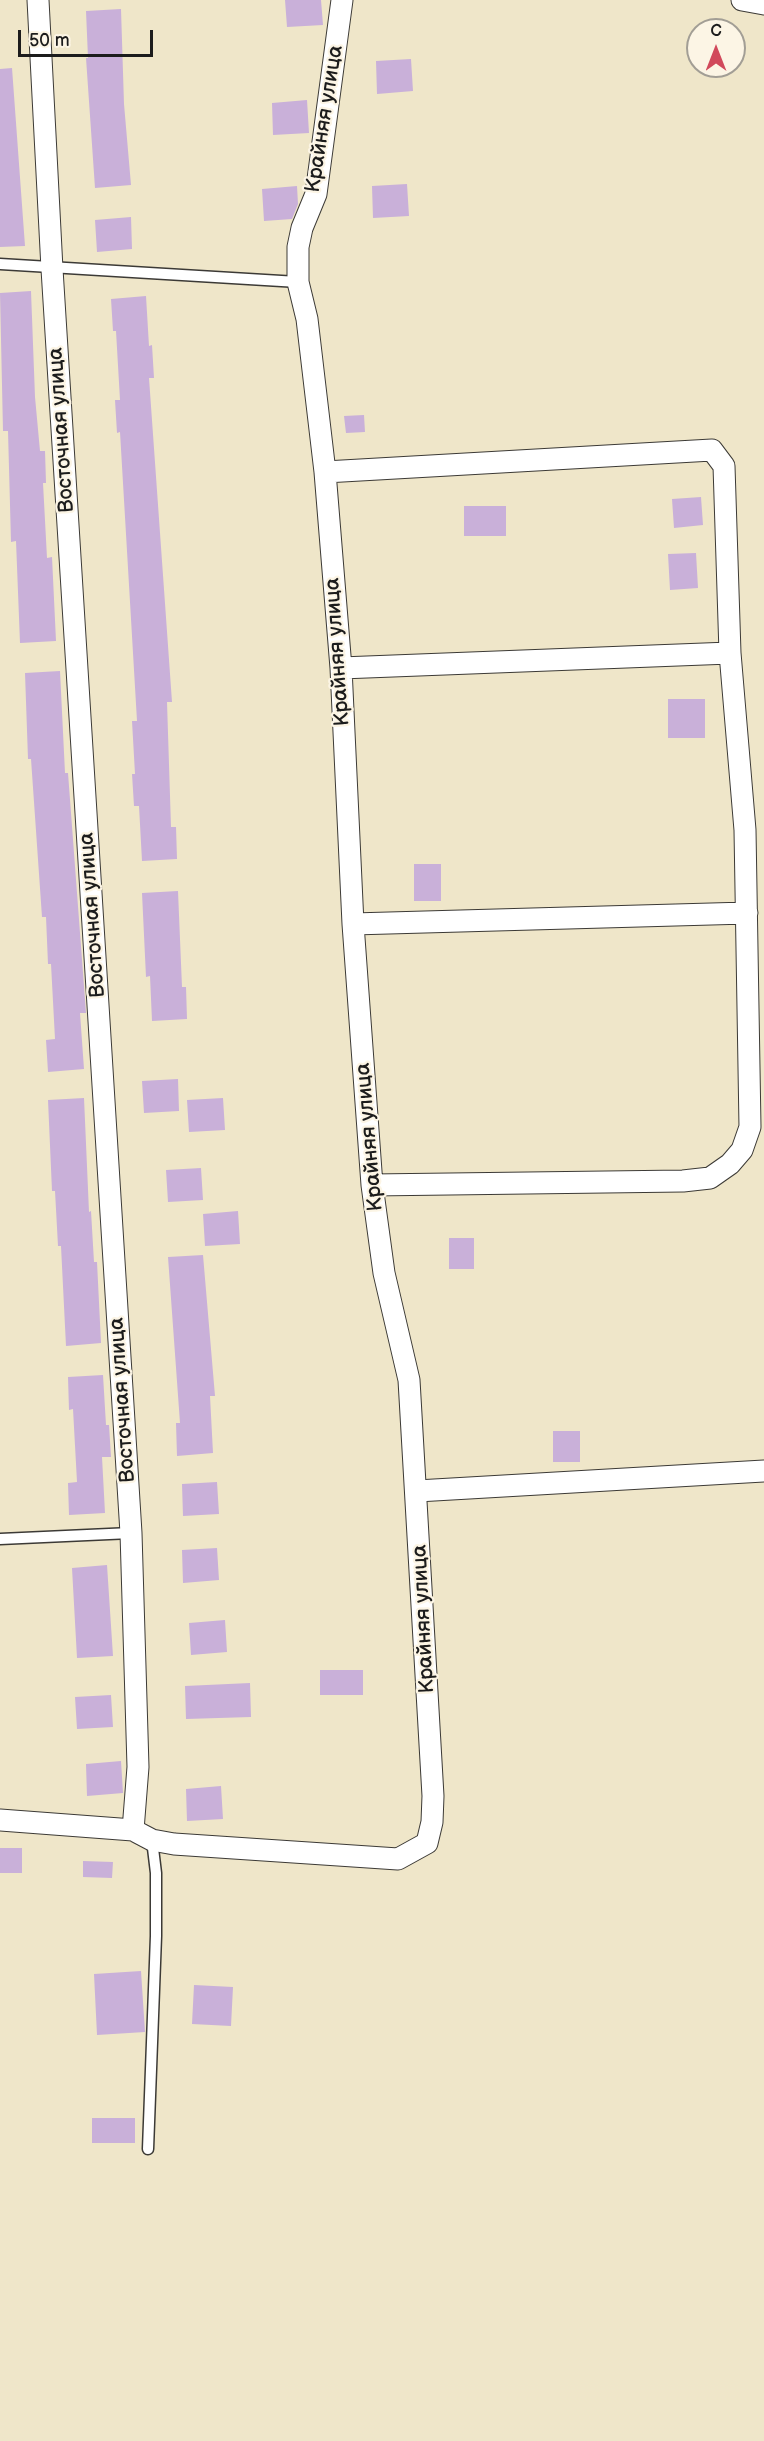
<!DOCTYPE html>
<meta charset="utf-8">
<style>
body{margin:0}
#map{position:relative;width:764px;height:2441px;overflow:hidden;background:#efe6c9;font-family:"Balsamiq Sans",sans-serif}
canvas{display:block}
.north{position:absolute;left:686px;top:18px;width:60px;height:60px;box-sizing:border-box;background:#fcf5e5;border:2px solid #a29e95;border-radius:50%;rotate:0deg;font-size:16px;font-weight:700;line-height:24px;text-align:center;color:#1c1c1c}
.north::after{content:'';display:block;margin:auto;width:21px;height:27px;background:#d1495b;clip-path:polygon(50% 0,100% 100%,50% 72%,0 100%)}
.scale{position:absolute;left:18px;top:30px;width:135px;height:27px;box-sizing:border-box;border:3px solid #1c1c1c;border-top:0;padding-left:8px;font-size:18px;line-height:21px;white-space:nowrap;color:#1c1c1c;-webkit-text-stroke:4px #fcf5e5;paint-order:stroke}
</style>
<div id="map">
<canvas width="764" height="2441"></canvas>
<div class="north">С</div>
<div class="scale">50 m</div>
</div>
<script>
const ctx = document.querySelector('canvas').getContext('2d');
ctx.lineJoin = 'round';
function fill(path, color) { ctx.fillStyle = color; ctx.fill(path, 'evenodd'); }
const poly = rows => new Path2D(rows.map(r => 'M' + r).join(''));
function stroke(path, color, width, dash) { ctx.strokeStyle = color; ctx.lineWidth = width; ctx.lineCap = dash ? 'butt' : 'round'; ctx.setLineDash(dash || []); ctx.stroke(path); }
function drawText(font, color, halo, rows, align = 'center') {
  ctx.font = font + ' "Balsamiq Sans",sans-serif'; ctx.lineWidth = 4.5; ctx.setLineDash([]); ctx.textBaseline = 'middle'; ctx.strokeStyle = halo; ctx.fillStyle = color; for (const [text, x, y, turn = 0] of rows) {
    ctx.save(); ctx.translate(x, y); ctx.rotate((+turn || 0) * Math.PI / 180); ctx.textAlign = isNaN(turn) ? turn : align; if (halo) ctx.strokeText(text, 0, 0); ctx.fillText(text, 0, 0); ctx.restore();
  }
}
const building = poly([
 [285,0,321,0,323,25,287,27],
 [121,9,124,104,131,185,95,188,86,58,88,58,86,11],
 [411,59,413,91,377,94,376,61],
 [12,68,25,246,0,247,0,69],
 [307,100,309,133,273,135,272,103],
 [407,184,409,216,373,218,372,186],
 [297,186,298,204,292,219,264,221,262,189],
 [131,217,132,249,97,252,95,220],
 [31,291,35,397,40,451,45,451,46,483,43,483,47,558,52,557,56,641,20,643,16,541,11,542,8,431,3,431,0,293],
 [146,296,149,346,152,345,154,378,149,378,172,702,167,702,171,827,176,827,177,859,142,861,139,806,134,806,132,774,135,774,132,721,137,721,120,432,117,433,115,400,120,400,116,331,113,331,111,299],
 [364,415,365,432,346,433,344,416],
 [701,497,703,525,674,528,672,499],
 [464,506,506,506,506,536,464,536],
 [696,553,698,588,670,590,668,554],
 [60,671,65,773,68,773,86,1013,80,1013,84,1069,48,1072,46,1040,55,1039,51,964,48,964,46,917,42,917,31,759,28,759,25,673],
 [668,699,705,699,705,738,668,738],
 [414,864,441,864,441,901,414,901],
 [178,891,182,987,186,987,187,1019,152,1021,150,976,146,977,142,893],
 [178,1079,179,1111,144,1113,142,1081],
 [84,1098,89,1212,91,1211,94,1262,97,1262,101,1343,66,1346,61,1246,58,1246,55,1191,52,1191,48,1100],
 [223,1098,225,1130,189,1132,187,1100],
 [201,1168,203,1200,168,1202,166,1170],
 [238,1211,240,1244,205,1246,203,1214],
 [449,1238,474,1238,474,1269,449,1269],
 [203,1255,215,1396,210,1396,213,1453,177,1456,176,1423,180,1423,168,1257],
 [103,1375,106,1425,109,1425,111,1457,102,1457,105,1513,69,1515,68,1483,77,1482,73,1409,69,1410,68,1377],
 [553,1431,580,1431,580,1462,553,1462],
 [217,1482,219,1514,183,1516,182,1484],
 [217,1548,219,1580,183,1583,182,1550],
 [107,1565,113,1656,77,1658,72,1568],
 [225,1620,227,1652,191,1655,189,1623],
 [320,1670,363,1670,363,1695,320,1695],
 [250,1683,251,1717,186,1719,185,1686],
 [111,1695,113,1727,77,1729,75,1697],
 [121,1761,123,1793,87,1796,86,1764],
 [221,1786,223,1819,187,1821,186,1789],
 [0,1848,22,1848,22,1873,0,1873],
 [83,1861,113,1862,112,1878,83,1877],
 [141,1971,145,2032,97,2035,94,1974],
 [194,1985,233,1987,231,2026,192,2024],
 [92,2118,135,2118,135,2143,92,2143]
]);
const service = poly([
 [0,264,298,282],
 [0,1539,131,1533],
 [148,2149,156,1936,156,1873,152,1840]
]);
const minor = poly([
 [38,0,52,269,131,1533,138,1767,133,1830],
 [742,0,764,4],
 [325,472,712,450,724,466,730,653,745,830,750,1127,742,1150,730,1164,710,1178,683,1181,372,1185],
 [341,668,730,653],
 [353,924,747,913],
 [417,1491,764,1471],
 [0,1820,133,1830,152,1840,174,1844,398,1859,427,1843,432,1822,433,1796,409,1380,384,1273,372,1185,353,924,341,668,325,472,307,319,298,282,298,247,302,228,316,194,342,0]
]);
const streetNames = [
 ["Крайняя улица",325,119,-81],
 ["Восточная улица",62,430,-94],
 ["Крайняя улица",338,652,-94],
 ["Восточная улица",93,915,-94],
 ["Крайняя улица",370,1137,-95],
 ["Восточная улица",123,1400,-94],
 ["Крайняя улица",424,1619,-93]
];
fill(building, '#c9b0d9');
stroke(service, '#3c3a36', 13);
stroke(minor, '#3c3a36', 23);
stroke(service, '#fff', 10);
stroke(minor, '#fff', 21);
drawText('21px', '#1c1c1c', '#fcf5e5', streetNames);
</script>
